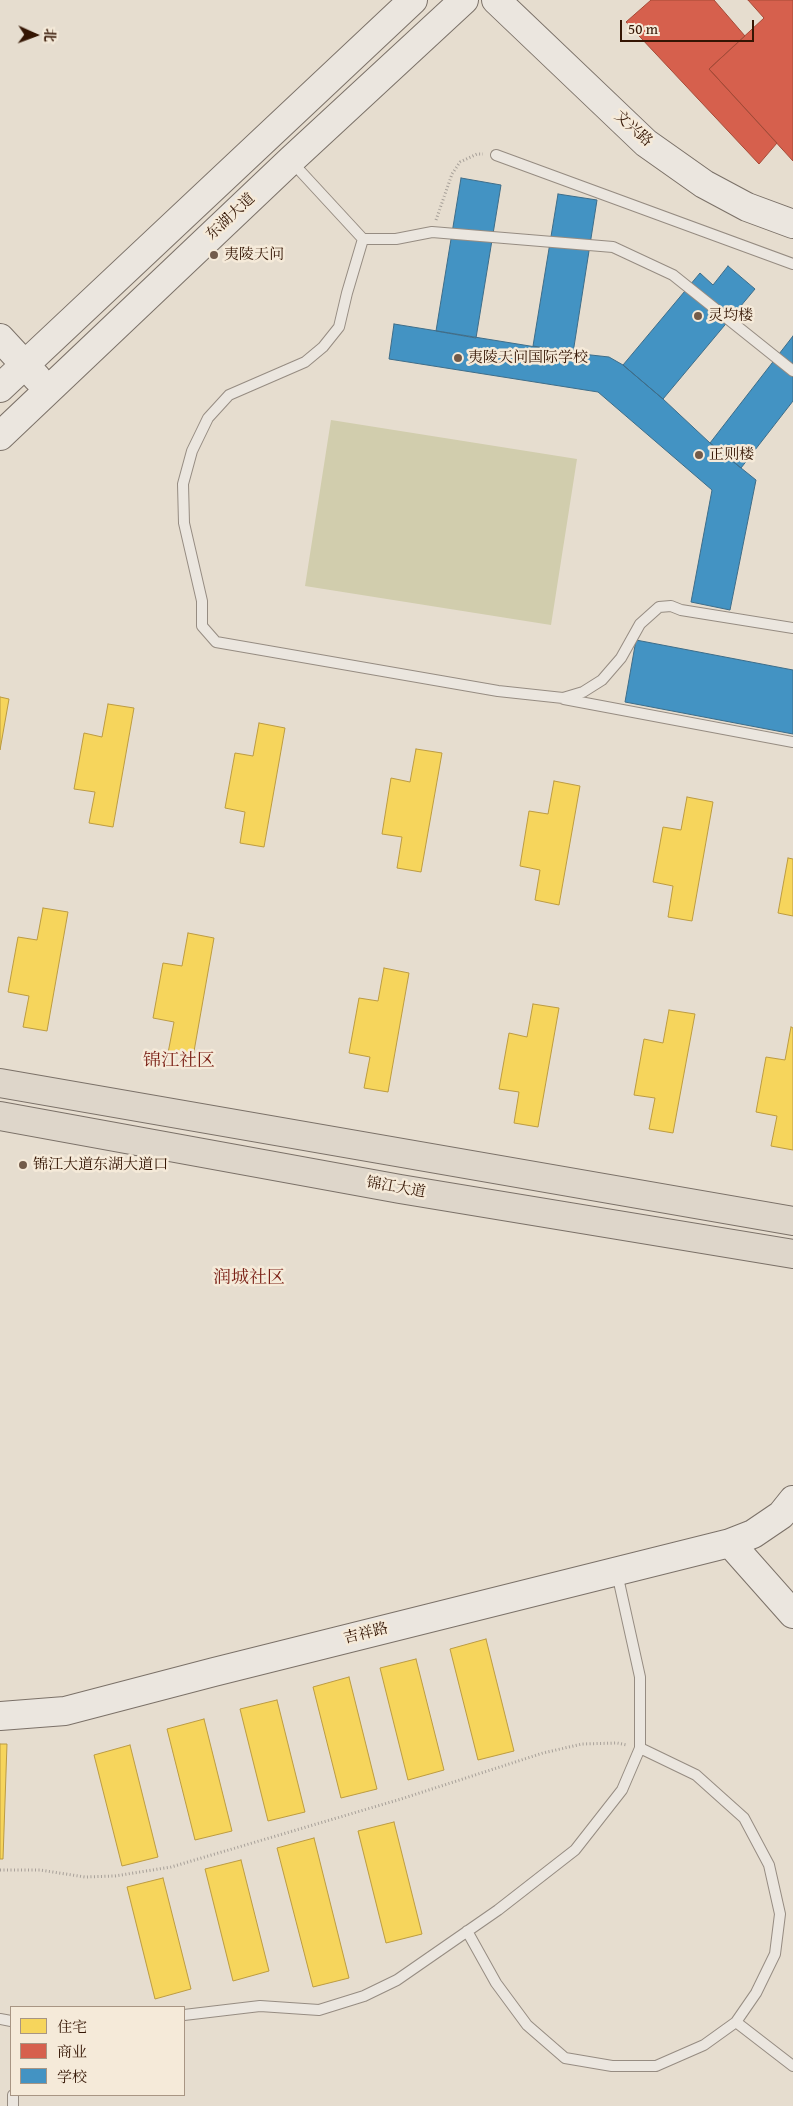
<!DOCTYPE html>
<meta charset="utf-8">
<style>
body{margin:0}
#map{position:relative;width:793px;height:2106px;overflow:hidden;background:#e6ddcf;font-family:"Gentium Book Plus","Noto Serif SC",serif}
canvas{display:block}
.legend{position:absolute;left:10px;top:2006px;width:175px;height:90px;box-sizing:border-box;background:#f5ead9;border:1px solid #a89583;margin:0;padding:6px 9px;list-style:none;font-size:15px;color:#341503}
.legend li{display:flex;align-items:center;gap:10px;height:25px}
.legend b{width:25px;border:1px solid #a89583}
.north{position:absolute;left:10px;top:10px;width:50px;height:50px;-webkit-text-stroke:4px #f5ead9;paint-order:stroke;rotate:92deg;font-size:14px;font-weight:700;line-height:20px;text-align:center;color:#341503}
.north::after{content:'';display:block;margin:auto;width:18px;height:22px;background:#341503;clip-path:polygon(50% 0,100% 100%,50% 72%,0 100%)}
.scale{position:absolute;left:620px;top:20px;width:134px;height:22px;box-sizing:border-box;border:2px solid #341503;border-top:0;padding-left:6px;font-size:15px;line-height:18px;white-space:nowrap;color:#341503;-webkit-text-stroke:4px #f5ead9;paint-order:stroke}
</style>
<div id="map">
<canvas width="793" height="2106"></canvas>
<ul class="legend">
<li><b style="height:14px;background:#f6d55c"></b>住宅</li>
<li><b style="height:14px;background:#d6604d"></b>商业</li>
<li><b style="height:14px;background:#4393c3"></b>学校</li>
</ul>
<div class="north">北</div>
<div class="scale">50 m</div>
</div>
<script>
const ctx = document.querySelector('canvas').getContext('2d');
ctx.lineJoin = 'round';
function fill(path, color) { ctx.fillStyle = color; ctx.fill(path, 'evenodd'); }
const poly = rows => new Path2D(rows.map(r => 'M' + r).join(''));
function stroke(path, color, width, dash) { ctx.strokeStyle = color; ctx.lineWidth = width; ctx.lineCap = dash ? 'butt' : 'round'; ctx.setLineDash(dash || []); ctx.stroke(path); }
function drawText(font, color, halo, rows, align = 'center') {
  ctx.font = font + ' "Gentium Book Plus","Noto Serif SC",serif'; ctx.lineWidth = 5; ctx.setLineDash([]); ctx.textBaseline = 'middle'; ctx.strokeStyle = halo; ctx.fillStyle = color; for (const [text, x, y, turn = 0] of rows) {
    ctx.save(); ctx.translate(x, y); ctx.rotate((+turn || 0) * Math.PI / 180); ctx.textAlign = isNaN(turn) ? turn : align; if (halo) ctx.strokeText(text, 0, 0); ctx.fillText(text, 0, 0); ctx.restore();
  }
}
const green = poly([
 [331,420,577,459,551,625,305,586]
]);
const homes = poly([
 [0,697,9,699,0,750,0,697],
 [108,704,134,708,113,827,89,823,95,792,74,789,84,733,102,737,108,704],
 [259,723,285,728,264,847,240,843,245,812,225,808,235,753,253,756,259,723],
 [416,749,442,753,421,872,397,868,402,837,382,834,391,778,410,782,416,749],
 [554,781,580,786,559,905,535,900,540,870,520,866,529,811,548,814,554,781],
 [687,797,713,802,692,921,668,917,673,886,653,882,663,827,681,830,687,797],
 [788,858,793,859,793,916,778,913,788,858],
 [43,908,68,912,47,1031,23,1027,29,996,8,992,18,937,37,940,43,908],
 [188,933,214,938,193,1057,168,1053,174,1022,153,1018,163,963,182,966,188,933],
 [384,968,409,973,388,1092,364,1088,370,1057,349,1053,359,998,378,1001,384,968],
 [533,1004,559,1008,538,1127,514,1123,519,1092,499,1089,509,1033,527,1037,533,1004],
 [669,1010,695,1014,673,1133,649,1129,655,1098,634,1095,644,1039,663,1043,669,1010],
 [791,1027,793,1028,793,1150,771,1146,777,1116,756,1112,766,1057,785,1060,791,1027],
 [486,1639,514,1751,478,1760,450,1649,486,1639],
 [416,1659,444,1770,408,1780,380,1668,416,1659],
 [349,1677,377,1789,341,1798,313,1687,349,1677],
 [277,1700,305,1812,268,1821,240,1709,277,1700],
 [204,1719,232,1831,195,1840,167,1729,204,1719],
 [0,1744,7,1744,3,1859,0,1859,0,1744],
 [130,1745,158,1857,122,1866,94,1755,130,1745],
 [394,1822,422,1934,386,1943,358,1831,394,1822],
 [314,1838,349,1978,313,1987,277,1848,314,1838],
 [241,1860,269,1971,233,1981,205,1869,241,1860],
 [163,1878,191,1989,155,1999,127,1887,163,1878]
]);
const shops = poly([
 [651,0,714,0,745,36,709,69,777,143,759,164,626,22,651,0],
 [748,0,793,0,793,161,709,69,764,18,748,0]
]);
const schools = poly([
 [461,178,501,185,476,338,436,331,461,178],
 [558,194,597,200,573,353,533,346,558,194],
 [728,266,755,289,663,399,623,365,700,273,713,285,728,266],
 [394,324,573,353,609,357,623,365,663,399,710,443,756,480,730,610,691,602,712,490,598,392,389,359,394,324],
 [793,336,793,401,741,468,710,443,793,336],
 [636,640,793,670,793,734,625,702,636,640]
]);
const path = poly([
 [436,220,452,174,460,162,477,154,483,154],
 [0,1870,40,1870,85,1877,115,1876,171,1867,401,1799,543,1753,582,1744,617,1743,627,1745]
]);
const lane = poly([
 [496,155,793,264],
 [291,161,363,239,347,293,339,327,323,347,305,362,229,395,208,418,192,451,183,484,184,523,202,601,202,626,216,642,498,691,563,698,583,692,602,680,621,658,640,624,659,607,671,606,681,610,793,628],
 [363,239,396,239,432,232,613,247,673,275,793,371],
 [564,699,793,742],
 [467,1931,496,1983,527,2025,565,2058,612,2066,656,2066,704,2045,736,2022,756,1993,775,1954,780,1914,769,1865,744,1818,696,1775,640,1748],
 [184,2015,260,2006,319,2010,364,1996,397,1980,498,1910,575,1850,622,1790,640,1748,640,1677,617,1573],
 [0,2019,11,2021],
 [736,2022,793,2066],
 [13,2106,13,2095]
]);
const secondary = poly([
 [496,0,646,143,704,184,747,207,793,224],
 [0,338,37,378],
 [0,388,413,0],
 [0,436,291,160,464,0],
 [730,1543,793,1614],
 [0,1716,65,1711,214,1672,730,1543,753,1534,781,1515,793,1500]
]);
const primary = poly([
 [0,1083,793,1221],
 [0,1116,400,1189,793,1254]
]);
const markers = [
 [214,255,5,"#725b4a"],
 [698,316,5,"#725b4a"],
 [458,358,5,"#725b4a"],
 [699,455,5,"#725b4a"],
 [23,1165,5,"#725b4a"]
];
const streetNames = [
 ["文兴路",633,129,42],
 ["东湖大道",231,217,-43],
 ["锦江大道",396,1188,10],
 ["吉祥路",366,1634,-14]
];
const poiNames = [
 ["夷陵天问",224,255],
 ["灵均楼",708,316],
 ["夷陵天问国际学校",468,358],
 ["正则楼",709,455],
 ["锦江大道东湖大道口",33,1165]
];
const quarterNames = [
 ["锦江社区",179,1061],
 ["润城社区",249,1278]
];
fill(green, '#d1cdad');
fill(homes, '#f6d55c');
stroke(homes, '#bc9b41', 1);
fill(shops, '#d6604d');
stroke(shops, '#a54a37', 1);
fill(schools, '#4393c3');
stroke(schools, '#3e6d89', 1);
stroke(lane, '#968c82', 12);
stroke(secondary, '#7b7168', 30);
stroke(primary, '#7b7168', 30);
stroke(path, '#a7a099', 3, [1, 2.5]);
stroke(lane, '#ebe6df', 10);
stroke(secondary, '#ebe6df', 28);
stroke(primary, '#ded6ca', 28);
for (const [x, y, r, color] of markers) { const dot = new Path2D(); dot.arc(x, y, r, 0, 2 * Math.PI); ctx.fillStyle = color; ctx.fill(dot); stroke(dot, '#f5ead9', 2); }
drawText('15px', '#341503', '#f5ead9', streetNames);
drawText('15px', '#341503', '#f5ead9', poiNames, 'left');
drawText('18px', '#7a1f14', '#f5ead9', quarterNames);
</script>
